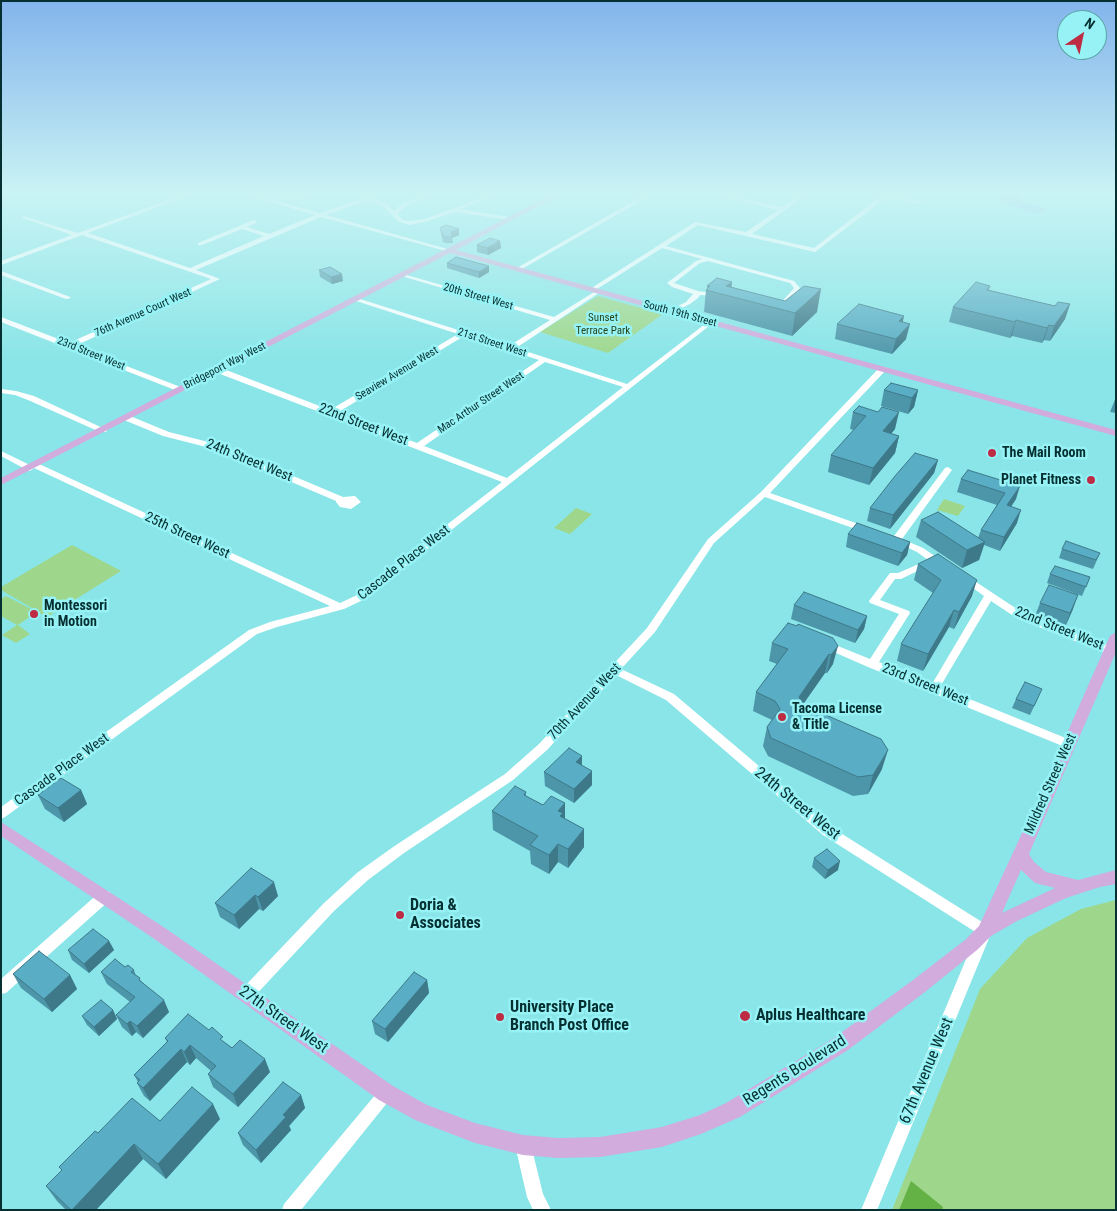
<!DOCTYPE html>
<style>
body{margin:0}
#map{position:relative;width:1117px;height:1211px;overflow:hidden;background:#89e5e7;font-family:"Roboto Condensed",sans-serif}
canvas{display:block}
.frame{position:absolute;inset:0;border:2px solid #052f30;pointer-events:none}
.north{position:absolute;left:1057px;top:10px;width:50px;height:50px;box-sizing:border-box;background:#96f2f5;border:1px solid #5ca4a6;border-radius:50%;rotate:34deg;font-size:14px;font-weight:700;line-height:20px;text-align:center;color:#052f30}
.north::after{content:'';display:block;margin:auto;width:18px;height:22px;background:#bd2c42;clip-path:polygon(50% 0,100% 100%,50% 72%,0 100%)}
</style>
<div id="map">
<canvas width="1117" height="1211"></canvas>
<div class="frame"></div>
<div class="north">N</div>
</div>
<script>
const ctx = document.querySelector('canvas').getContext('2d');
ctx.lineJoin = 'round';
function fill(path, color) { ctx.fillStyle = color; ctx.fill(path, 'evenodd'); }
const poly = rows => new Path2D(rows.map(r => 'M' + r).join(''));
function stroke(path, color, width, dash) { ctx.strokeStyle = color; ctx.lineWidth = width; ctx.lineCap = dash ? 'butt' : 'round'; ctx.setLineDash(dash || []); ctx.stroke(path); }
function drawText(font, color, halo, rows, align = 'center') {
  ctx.font = font + ' "Roboto Condensed",sans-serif'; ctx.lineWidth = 5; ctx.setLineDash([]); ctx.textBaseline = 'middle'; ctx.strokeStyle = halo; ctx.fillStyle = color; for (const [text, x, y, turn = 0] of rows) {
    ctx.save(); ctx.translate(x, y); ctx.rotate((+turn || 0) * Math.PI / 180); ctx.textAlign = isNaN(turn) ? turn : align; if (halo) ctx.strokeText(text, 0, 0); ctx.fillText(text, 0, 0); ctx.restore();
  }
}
const green = poly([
 [598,296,663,314,608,353,540,332],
 [944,499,965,506,958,516,937,510],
 [576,508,592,514,570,534,554,528],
 [72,545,121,571,47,617,1,590,1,587],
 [6,596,37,612,18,625,30,634,16,643,2,635,17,625,1,616,1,599],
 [1116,900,1116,1210,892,1210,980,989,1027,938,1081,909]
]);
const forest = poly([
 [911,1181,943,1207,942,1210,899,1210]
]);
const water = poly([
 [994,194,1022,194,1018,196,1020,201,1044,208,1045,211,1039,213,1030,212,1003,202]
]);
const minor = poly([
 [1,194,7,194,1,197,1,194],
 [185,194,192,194,88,233,190,268,264,236,242,229,202,245,198,245,198,243,254,220,256,221,256,223,247,227,269,234,315,215,242,194,250,194,272,200,282,195,316,194,298,199,283,199,277,201,320,213,374,194,381,194,373,198,388,205,394,211,403,203,429,194,436,194,407,205,397,214,403,220,410,221,425,219,492,194,499,194,460,209,514,218,511,220,454,212,428,221,410,225,399,222,384,207,368,200,326,215,451,250,446,251,321,217,196,270,220,279,75,346,183,388,184,390,180,392,1,322,1,317,69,343,211,279,82,235,1,265,1,261,72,235,23,218,23,216,78,233,185,194],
 [646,194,653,194,520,270,515,269,646,194],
 [712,194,721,194,782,207,801,194,807,194,752,234,814,248,881,196,877,194,888,194,923,202,920,204,887,197,815,252,698,225,666,246,794,281,800,288,785,305,780,304,794,288,790,283,708,261,700,263,674,283,698,291,720,294,720,296,700,295,698,298,690,304,674,312,670,312,670,310,686,302,693,294,672,287,667,283,696,261,702,259,662,248,597,289,602,291,516,348,627,384,709,321,714,322,363,600,344,609,277,627,257,634,5,817,1,819,1,807,249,630,270,622,330,606,34,468,30,471,27,470,1,456,1,451,30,465,34,462,37,463,340,603,355,596,502,482,215,372,215,368,221,368,330,410,458,334,353,300,353,298,357,298,509,346,550,320,398,275,403,274,554,317,594,292,590,291,590,289,695,222,746,232,778,210,712,194],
 [464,336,539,360,417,443,337,413,464,336],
 [545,362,623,387,507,478,424,446,545,362],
 [1,271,70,297,71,298,66,299,1,275,1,271],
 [880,367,886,367,887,369,770,493,870,528,872,530,870,532,864,532,765,497,714,543,655,632,621,669,674,694,831,827,990,927,992,931,877,1210,861,1210,977,933,823,835,666,700,616,675,547,750,513,780,404,853,368,880,334,911,252,999,247,1001,242,999,240,994,242,989,324,903,358,872,396,845,505,774,539,744,647,628,708,539,761,492,880,367],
 [1,389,16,391,34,396,107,430,106,432,100,432,28,400,15,395,1,393,1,389],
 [124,416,130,416,169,432,220,445,343,497,355,496,361,502,351,509,340,507,336,502,336,501,214,449,163,436,124,420,124,416],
 [948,467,952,470,902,539,923,548,948,565,943,568,934,563,901,579,895,579,880,600,909,611,910,613,879,662,932,684,984,596,959,578,964,575,967,576,1026,615,1114,647,1115,650,1114,653,1106,653,1018,619,991,601,940,687,1073,741,1075,744,1073,747,1069,748,1065,747,868,667,820,646,819,644,824,641,828,642,870,659,899,614,870,603,869,601,890,573,898,573,928,560,917,552,891,540,945,468,948,467],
 [105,890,110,892,112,896,110,900,6,993,1,994,1,979,100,892,105,890],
 [386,1085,391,1088,394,1093,391,1098,301,1210,282,1210,284,1204,381,1088,386,1085],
 [523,1137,529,1139,531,1145,543,1194,551,1210,533,1210,527,1197,515,1145,517,1139,523,1137]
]);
const major = poly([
 [553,194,561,194,456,250,1116,430,1116,436,450,253,1,485,1,478,553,194],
 [1116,632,1116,652,1029,854,1034,862,1046,872,1078,880,1116,870,1116,884,1100,887,1066,898,1017,921,991,936,977,950,925,992,848,1050,740,1117,701,1134,662,1147,600,1157,558,1158,523,1155,475,1143,415,1120,379,1100,153,938,1,836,1,822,165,928,393,1086,427,1105,475,1123,523,1135,558,1138,600,1137,662,1127,700,1115,726,1103,834,1038,913,980,965,940,979,926,1042,790,1110,636,1116,632],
 [1021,870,1035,883,1055,888,1002,913,1021,870]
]);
const wall = poly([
 [440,228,459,229,459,235,452,238,453,243,446,243,443,242,441,234],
 [500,241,501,248,488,255,477,252,477,245],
 [447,263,489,272,479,278,447,268],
 [319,270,343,281,332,284,320,277],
 [707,286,732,287,817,312,792,336,704,312,706,290,707,289],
 [990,286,989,290,1055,306,1070,304,1065,319,1050,341,1044,340,1042,343,1012,336,1010,338,949,322,953,307],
 [903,322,906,339,892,354,835,339,837,324],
 [884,390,918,390,914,407,908,414,881,406],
 [1116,397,1116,413,1110,412],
 [859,406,895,429,891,434,899,436,895,453,869,485,828,472,831,455,854,430,850,429,853,412],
 [938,460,934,473,890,529,867,521,870,508],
 [968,470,1016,499,1011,507,1017,523,1000,551,984,545,979,560,962,568,916,537,921,520,978,538,981,530,997,505,957,492,961,479],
 [848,534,910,542,907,555,898,566,846,547],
 [1062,549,1100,553,1093,569,1059,558],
 [918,564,972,596,954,629,949,627,923,671,897,661,901,644,933,593,914,580],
 [1050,574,1090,577,1082,596,1047,583],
 [1040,603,1073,609,1065,627,1035,616],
 [794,605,867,616,864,629,855,643,791,619],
 [797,626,833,638,833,664,827,673,825,673,803,704,882,769,868,794,853,796,768,756,763,746,767,727,772,720,753,711,756,692,777,664,769,661,772,643],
 [1038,698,1030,715,1012,708,1016,699],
 [582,765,592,785,574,803,545,786,544,772],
 [81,790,87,804,64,822,45,809,38,795],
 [526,792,526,796,543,805,565,803,565,819,584,829,584,847,568,868,558,862,549,874,531,864,530,851,493,830,492,811],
 [814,858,838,870,825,879,812,867],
 [251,868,278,896,263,911,259,909,239,929,220,917,215,903],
 [109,941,114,950,89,973,72,960,68,950],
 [125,967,134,970,136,976,143,983,169,1012,143,1038,136,1032,132,1036,122,1027,116,1015,130,1002,107,984,101,972],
 [13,974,70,975,77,989,52,1012,21,988],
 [427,980,429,993,388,1042,375,1034,372,1021],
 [113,1010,117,1019,99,1036,87,1025,82,1016],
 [165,1038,225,1043,270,1072,238,1107,213,1087,208,1074,211,1071,196,1058,190,1065,187,1062,150,1101,144,1096,137,1083,138,1082,134,1075,167,1042],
 [301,1095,305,1108,289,1126,291,1130,261,1163,243,1145,238,1133],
 [220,1119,166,1179,143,1159,96,1210,66,1210,57,1201,46,1186,62,1170,59,1167,98,1133,160,1121]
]);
const shadedWall = poly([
 [459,229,459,235,452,238,451,232],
 [500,241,501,248,488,255,487,248],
 [489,266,489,272,479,278,479,272],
 [342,274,343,281,332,284,331,277],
 [732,282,731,296,726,286],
 [821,289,817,312,792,336,795,313],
 [1070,304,1065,319,1050,341,1054,326],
 [904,316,901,331,899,321],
 [1016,320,1012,336,1010,338,1015,322],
 [910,324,906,339,892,354,896,339],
 [1049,325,1044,340,1042,343,1047,328],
 [918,390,914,407,908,414,912,398],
 [899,412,895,429,879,448,883,431],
 [899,436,895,453,869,485,873,468],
 [938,460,934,473,890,529,893,515],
 [1020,486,1016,499,1003,518,1007,505],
 [1021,510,1017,523,1000,551,1004,537],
 [910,542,907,555,898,566,902,553],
 [985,542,979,560,962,568,967,550],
 [977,580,972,596,954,629,959,612],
 [1078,595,1073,609,1065,627,1070,613],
 [954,610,949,627,923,671,928,654],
 [867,616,864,629,855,643,858,630],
 [838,646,833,664,827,673,831,655],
 [829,654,825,673,795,716,799,697],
 [888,750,882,769,868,794,873,775],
 [582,756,582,770,576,762],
 [592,771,592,785,574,803,574,789],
 [81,790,87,804,64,822,58,808],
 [565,803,565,822,560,827,558,811],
 [584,829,584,847,568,868,568,849],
 [558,844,558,862,549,874,549,855],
 [840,861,838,870,825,879,828,870],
 [274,882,278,896,263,911,258,897],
 [255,895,259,909,239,929,234,915],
 [109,941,114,950,89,973,84,964],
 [70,975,77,989,52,1012,44,999],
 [427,980,429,993,388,1042,385,1029],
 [164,1000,169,1012,143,1038,137,1026],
 [113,1010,117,1019,99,1036,94,1027],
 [130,1021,136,1032,132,1036,127,1024],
 [190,1045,196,1058,190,1065,184,1052],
 [181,1049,187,1062,150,1101,143,1088],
 [265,1059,270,1072,238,1107,233,1094],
 [301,1095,305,1108,289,1126,291,1130,261,1163,256,1150,283,1115],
 [213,1104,220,1119,166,1179,158,1164],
 [134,1144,143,1159,96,1210,72,1210]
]);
const building = poly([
 [446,225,459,229,451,232,452,237,446,237,443,236,440,228,446,225],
 [490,238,500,241,487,248,477,245,490,238],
 [456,257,489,266,479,272,447,263,456,257],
 [330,267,342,274,331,277,319,270,330,267],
 [717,278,732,282,726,286,785,301,804,286,821,289,795,313,706,290,710,286,707,286,717,278],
 [976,282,990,286,987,290,1055,306,1058,302,1070,304,1054,326,1049,325,1047,328,1016,320,1015,322,953,307,976,282],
 [859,304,904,316,899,321,910,324,896,339,837,324,859,304],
 [891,383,918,390,912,398,884,390,891,383],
 [859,406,878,412,882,407,899,412,883,431,899,436,873,468,831,455,866,416,853,412,859,406],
 [915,453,938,460,893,515,870,508,895,476,915,453],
 [968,470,1020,486,1007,505,1021,510,1004,537,981,530,1005,493,961,479,968,470],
 [938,512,985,542,967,550,921,520,938,512],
 [857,523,910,542,902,553,848,534,857,523],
 [1066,541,1100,553,1096,560,1062,549,1066,541],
 [938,554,977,580,959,612,954,610,928,654,901,644,941,580,918,564,938,554],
 [1055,566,1090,577,1086,587,1050,574,1055,566],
 [1049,585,1078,595,1070,613,1040,603,1049,585],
 [804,592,867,616,858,630,794,605,804,592],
 [788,623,797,626,798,624,833,638,838,646,831,655,829,654,799,697,803,705,881,739,888,750,873,775,858,777,771,738,767,727,780,709,775,701,756,692,788,649,772,643,788,623],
 [1025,682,1042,689,1034,706,1016,699,1025,682],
 [569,748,582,756,576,762,592,771,574,789,544,772,569,748],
 [61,778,81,790,58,808,38,795,61,778],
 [515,786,526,792,524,795,543,805,551,796,565,803,558,811,563,813,560,816,584,829,568,849,558,844,549,855,530,845,538,836,492,811,515,786],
 [827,849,840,861,828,870,814,858,827,849],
 [251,868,274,882,258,897,255,895,234,915,215,903,251,868],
 [93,929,109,941,84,964,68,950,93,929],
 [39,951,70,975,44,999,13,974,39,951],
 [115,959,125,967,128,965,134,970,131,972,140,978,139,980,164,1000,137,1026,130,1021,127,1024,116,1015,135,997,101,972,115,959],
 [414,972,427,980,385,1029,372,1021,414,972],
 [101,1000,113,1010,94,1027,82,1016,101,1000],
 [188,1014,209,1030,212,1027,223,1037,220,1039,232,1048,240,1040,265,1059,233,1094,208,1074,216,1066,190,1045,184,1052,181,1049,143,1088,137,1083,140,1080,134,1075,168,1041,165,1038,188,1014],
 [283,1082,301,1095,283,1115,286,1117,256,1150,238,1133,283,1082],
 [192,1087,213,1104,158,1164,134,1144,72,1210,71,1210,46,1186,62,1170,59,1167,95,1131,98,1133,132,1098,160,1121,192,1087]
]);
const markers = [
 [992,453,5,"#bd2c42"],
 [1091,480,5,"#bd2c42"],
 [34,614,5,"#bd2c42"],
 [782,717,5,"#bd2c42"],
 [400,915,5,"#bd2c42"],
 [745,1016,6,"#bd2c42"],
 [500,1017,5,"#bd2c42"]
];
const farStreetnames = [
 ["20th Street West",478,297,16],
 ["76th Avenue Court West",143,313,-24],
 ["South 19th Street",680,314,15],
 ["21st Street West",492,343,18],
 ["23rd Street West",91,354,22],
 ["Bridgeport Way West",225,366,-27],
 ["Seaview Avenue West",397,374,-31],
 ["Mac Arthur Street West",481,403,-34]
];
const farParknames = [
 ["Sunset",603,318],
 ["Terrace Park",603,331]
];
const streetNames = [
 ["22nd Street West",363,425,21],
 ["24th Street West",249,461,22],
 ["25th Street West",187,536,25],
 ["Cascade Place West",404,563,-38],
 ["22nd Street West",1059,629,22],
 ["23rd Street West",925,685,22],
 ["70th Avenue West",585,702,-47],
 ["Cascade Place West",62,770,-36],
 ["Mildred Street West",1051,784,-66]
];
const poiNames = [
 ["The Mail Room",1002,453],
 ["Planet Fitness",1081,480,"right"],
 ["Montessori",44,606],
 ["in Motion",44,622],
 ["Tacoma License",792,709],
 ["& Title",792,725]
];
const nearStreetnames = [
 ["24th Street West",797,804,39],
 ["27th Street West",283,1020,35],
 ["Regents Boulevard",795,1071,-32],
 ["67th Avenue West",927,1071,-67]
];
const nearPoinames = [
 ["Doria &",410,906],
 ["Associates",410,924],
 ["University Place",510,1008],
 ["Branch Post Office",510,1026],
 ["Aplus Healthcare",756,1016]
];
fill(green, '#9ed78b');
fill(forest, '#64b246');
fill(water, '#8cb5f1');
fill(minor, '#fff');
fill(major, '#d1acdc');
fill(wall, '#4d95a9');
fill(shadedWall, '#3e7989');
fill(building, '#59adc4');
stroke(building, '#3e7989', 1);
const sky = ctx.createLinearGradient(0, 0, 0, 363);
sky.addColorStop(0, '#83b4ec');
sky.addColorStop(0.53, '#caf3f4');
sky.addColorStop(1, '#caf3f400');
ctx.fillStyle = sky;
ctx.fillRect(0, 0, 1117, 363);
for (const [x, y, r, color] of markers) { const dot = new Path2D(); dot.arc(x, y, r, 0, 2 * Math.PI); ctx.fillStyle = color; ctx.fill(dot); stroke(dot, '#96f2f5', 2); }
drawText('11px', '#052f30', '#96f2f5', farStreetnames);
drawText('11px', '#26451a', '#96f2f5', farParknames);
drawText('14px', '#052f30', '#96f2f5', streetNames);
drawText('bold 14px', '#052f30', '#96f2f5', poiNames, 'left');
drawText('16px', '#052f30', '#96f2f5', nearStreetnames);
drawText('bold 16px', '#052f30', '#96f2f5', nearPoinames, 'left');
</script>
